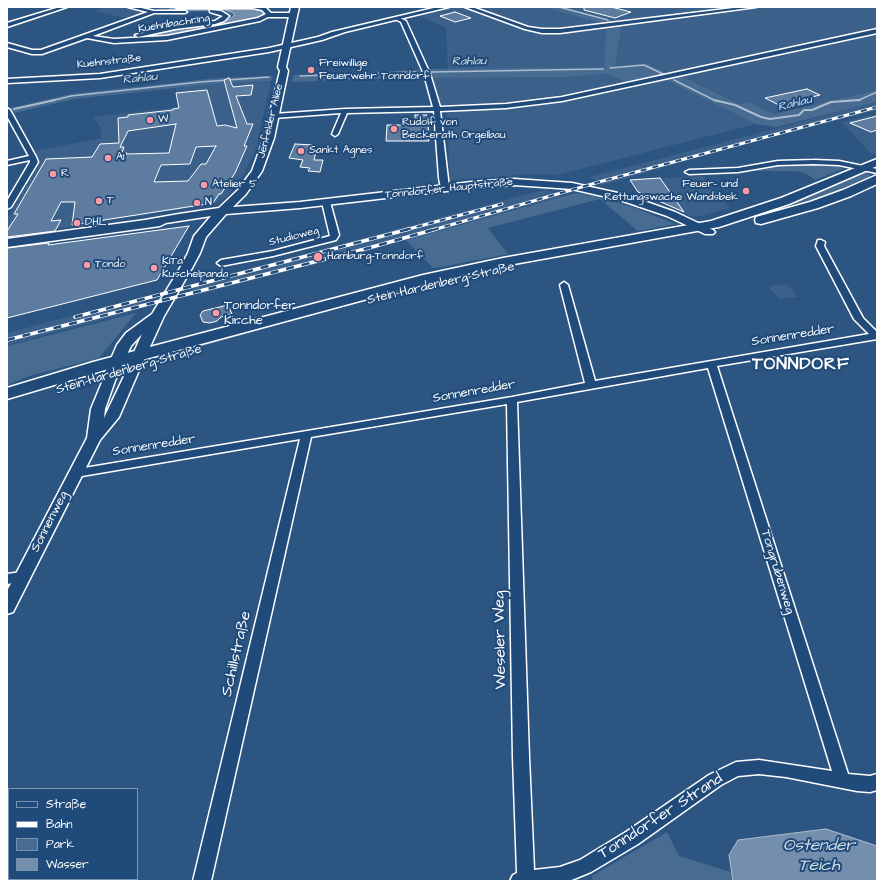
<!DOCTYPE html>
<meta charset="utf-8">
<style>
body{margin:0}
#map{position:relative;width:884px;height:888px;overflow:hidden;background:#2c5582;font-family:"Architects Daughter",sans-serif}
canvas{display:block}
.frame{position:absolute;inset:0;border:8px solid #fff;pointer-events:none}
.legend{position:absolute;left:8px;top:788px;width:130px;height:92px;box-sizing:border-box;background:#1f4a7a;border:1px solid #7992af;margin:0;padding:5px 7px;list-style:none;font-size:12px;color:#fff}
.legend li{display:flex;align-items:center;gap:8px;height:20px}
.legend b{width:20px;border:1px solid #7992af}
</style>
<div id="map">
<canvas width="884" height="888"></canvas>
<div class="frame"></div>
<ul class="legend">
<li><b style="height:5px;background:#1f4a7a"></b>Straße</li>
<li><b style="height:5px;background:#fff"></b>Bahn</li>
<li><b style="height:11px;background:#486b92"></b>Park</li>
<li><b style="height:11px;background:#748fad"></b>Wasser</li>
</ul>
</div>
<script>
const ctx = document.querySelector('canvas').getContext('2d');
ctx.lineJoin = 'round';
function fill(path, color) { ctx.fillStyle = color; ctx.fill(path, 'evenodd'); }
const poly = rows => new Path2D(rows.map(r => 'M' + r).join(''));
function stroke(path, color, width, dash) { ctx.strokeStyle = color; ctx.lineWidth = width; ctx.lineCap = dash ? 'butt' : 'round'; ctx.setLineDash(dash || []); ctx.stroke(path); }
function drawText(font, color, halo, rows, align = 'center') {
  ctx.font = font + ' "Architects Daughter",sans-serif'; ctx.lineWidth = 4; ctx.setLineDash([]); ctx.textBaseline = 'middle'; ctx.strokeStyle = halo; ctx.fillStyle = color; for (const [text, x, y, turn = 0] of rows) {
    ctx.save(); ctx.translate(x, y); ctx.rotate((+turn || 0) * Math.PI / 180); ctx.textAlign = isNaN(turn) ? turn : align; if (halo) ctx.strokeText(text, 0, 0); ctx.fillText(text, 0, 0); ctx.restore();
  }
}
const built = poly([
 [106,7,124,7,148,13,131,19,94,11],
 [456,7,542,7,597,22,606,29,604,67,448,69,446,28,419,16],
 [565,7,877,7,877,90,774,114,748,102,739,104,681,76,669,74,648,63,615,66,621,29,615,21],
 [608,74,625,82,561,95,508,102,441,105,433,78,568,77],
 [666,80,756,124,557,175,532,174,450,180,447,111,519,108,576,100],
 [271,81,256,148,245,172,227,197,209,206,148,213,146,215,104,220,104,222,7,235,7,219,40,162,35,151,102,138,100,136,102,135,99,131,103,130,93,117,178,107,176,88,221,83],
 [877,102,877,110,723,150,603,185,590,177],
 [877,114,877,154,871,154,842,122],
 [703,176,730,208,696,217,690,216,638,192,630,180],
 [546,189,560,197,358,253,188,297,196,283],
 [787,284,798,297,779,299,768,286],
 [147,296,138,310,7,345,7,333]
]);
const green = poly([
 [135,7,156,10,160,8,157,7,250,8,263,10,267,12,267,15,261,18,199,32,138,39,133,38,165,30,220,22,227,19,229,15,217,11,162,12],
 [171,9,252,9,262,11,264,13,259,17,202,30,168,36,140,38,184,28,218,24,230,19,235,15,232,12,225,10,168,10],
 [542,7,565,7,615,21,621,29,615,66,647,63,669,74,625,82,608,74,568,77,433,78,430,69,604,67,606,29,597,22],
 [420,70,422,77,291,82,294,75],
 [273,76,271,81,221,83,74,99,14,113,11,108,70,94,218,78],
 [681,76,739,104,748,102,774,114,877,90,877,102,776,127,756,124,666,80],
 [801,164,835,165,843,169,815,180,807,174,797,171,752,171,778,166],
 [861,170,868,173,870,177,850,187,810,204,799,204,792,201],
 [576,193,595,196,633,207,675,224,638,231,600,199,488,228,508,254,441,267,433,268,406,240],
 [337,306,340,307,162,358,160,356,237,335,257,327],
 [136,313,99,358,29,376,7,385,7,346],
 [667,832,679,856,731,872,733,881,593,881,592,876]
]);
const water = poly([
 [171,9,252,9,262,11,264,13,259,17,202,30,168,36,140,38,184,28,218,24,230,19,235,15,232,12,225,10,168,10,171,9],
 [826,829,877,846,877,881,733,881,729,855,738,840,826,829]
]);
const streamFar1 = poly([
 [559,7,608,20],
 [610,68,644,65,663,74],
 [431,72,603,69],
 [300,76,416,72],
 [674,80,716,101],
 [51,101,71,96,200,82,269,77],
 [842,101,859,100,877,92]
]);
const stream = poly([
 [714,100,735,105,761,117,770,119,799,115,804,110,812,110,831,102,860,100],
 [14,109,55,100]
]);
const building = poly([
 [584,7,611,7,631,12,615,18,584,10,584,7],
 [455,12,471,18,455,22,440,16,455,12],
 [229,78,233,87,253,85,251,95,236,96,247,124,253,124,244,146,247,146,235,173,221,194,219,194,213,203,72,225,75,202,61,202,51,221,61,220,55,231,7,237,7,231,18,214,14,214,46,159,92,157,100,144,119,143,118,118,128,117,128,115,173,110,173,109,179,108,176,93,207,90,217,126,225,125,237,128,224,80,229,78],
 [176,124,169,153,126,154,127,153,122,153,124,147,120,147,128,131,176,124],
 [216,146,206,164,201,164,188,181,154,182,161,165,190,164,196,147,216,146],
 [807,89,820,95,779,105,765,98,807,89],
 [415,115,427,115,427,119,428,119,429,141,386,141,387,125,415,125,415,115],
 [877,116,877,130,871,132,850,123,877,116],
 [295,144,313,145,311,148,317,148,314,160,323,160,320,172,308,171,310,168,300,167,303,160,289,158,295,144],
 [660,178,684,212,638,192,630,180,660,178],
 [189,226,157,280,7,318,7,248,49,243,48,245,189,226],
 [228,305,232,314,221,317,217,321,210,323,203,322,200,315,203,311,228,305]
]);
const minor = poly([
 [60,7,67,7,7,27,7,23,60,7],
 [128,7,137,7,154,11,185,11,187,12,185,13,154,13,93,36,114,39,167,36,258,18,266,14,262,10,253,8,177,8,175,7,261,7,266,8,271,13,293,13,296,15,293,17,268,17,260,21,167,40,114,43,87,38,42,54,32,54,7,47,7,43,32,50,41,50,148,12,128,7],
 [465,7,472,7,528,27,542,29,560,29,742,7,756,7,560,33,542,33,525,29,465,7],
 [210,10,221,11,229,16,224,21,215,24,175,29,138,37,135,35,175,25,215,21,223,16,210,12,210,10],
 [398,17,406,21,430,74,440,107,506,104,562,97,877,29,877,33,562,101,506,108,440,111,449,188,445,190,441,188,439,178,434,111,347,113,338,134,335,136,332,134,341,113,274,118,271,116,274,114,345,109,433,107,424,74,401,22,395,19,398,17],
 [7,108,10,110,36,157,38,162,11,207,7,209,7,201,30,162,30,160,7,165,7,161,29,156,7,116,7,108],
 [814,160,839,161,877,169,877,173,839,165,814,164,778,165,738,172,689,174,685,172,689,170,738,168,778,161,814,160],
 [323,200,329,200,330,202,339,235,336,240,273,256,221,266,217,263,221,260,273,251,330,236,322,202,323,200],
 [818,240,821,240,825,242,824,246,863,318,877,332,877,339,717,366,848,774,870,776,877,774,877,790,870,792,857,791,786,777,759,774,738,776,721,785,638,844,591,872,569,881,510,881,513,875,517,873,513,757,507,404,311,437,211,881,193,881,300,439,76,477,72,476,70,473,72,470,512,397,585,383,560,285,564,282,568,285,595,381,869,334,854,319,816,246,818,240],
 [708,368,832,771,759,760,736,762,709,775,626,832,580,860,560,867,534,870,529,757,517,402,708,368],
 [22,572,27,573,28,577,27,581,7,584,7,574,22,572]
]);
const tertiary = poly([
 [438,7,449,7,345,32,322,40,269,52,100,78,7,83,7,79,100,74,269,48,318,37,332,32,438,7],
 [134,364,138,365,140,368,119,417,100,440,13,612,7,614,7,591,87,438,91,409,105,375,106,372,111,371,116,372,117,375,105,409,104,418,128,368,130,365,134,364]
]);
const secondary = poly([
 [291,7,299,7,286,67,288,71,274,138,262,171,246,194,233,207,300,202,472,182,514,179,572,183,627,195,675,212,713,230,715,232,713,234,705,234,667,216,620,200,572,189,514,185,472,188,300,208,226,214,206,237,200,253,192,268,164,316,139,371,134,372,129,371,127,368,142,334,131,346,116,378,111,380,106,378,104,375,117,345,126,333,152,314,180,268,188,253,194,236,211,216,166,223,160,226,7,247,7,239,145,220,179,214,219,208,238,190,252,171,264,138,280,71,278,67,291,7]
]);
const primary = poly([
 [877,159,877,166,789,204,719,227,503,266,430,282,105,370,7,399,7,388,93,362,423,275,503,258,711,221,781,198,877,159],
 [877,175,877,184,851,196,818,208,761,224,756,223,755,220,756,217,810,202,843,190,877,175]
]);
const railFar1 = poly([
 [405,230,502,204],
 [433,230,599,182,877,107]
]);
const rail = poly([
 [75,317,409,229],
 [7,340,365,249,436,229]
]);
const markers = [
 [311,70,4,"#ff9aa2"],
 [150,120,4,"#ff9aa2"],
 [394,129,4,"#ff9aa2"],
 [301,151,4,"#ff9aa2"],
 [108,158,4,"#ff9aa2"],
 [53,174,4,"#ff9aa2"],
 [204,185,4,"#ff9aa2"],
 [746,191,4,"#ff9aa2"],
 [99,201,4,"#ff9aa2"],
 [197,203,4,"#ff9aa2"],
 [77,223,4,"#ff9aa2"],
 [318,257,5,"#ff9aa2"],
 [87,265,4,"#ff9aa2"],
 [154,268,4,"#ff9aa2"],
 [216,313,4,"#ff9aa2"]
];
const farStreetnames = [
 ["Kuehnbachring",174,24,-9],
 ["Kuehnstraße",109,62,-6],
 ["Jenfelder Allee",271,121,-76],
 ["Tonndorfer Hauptstraße",449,189,-6],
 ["Studioweg",294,237,-14]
];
const farPoinames = [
 ["Freiwillige",319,64],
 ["Feuerwehr Tonndorf",319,77],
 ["W",158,120],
 ["Rudolf von",402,123],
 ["Beckerath Orgelbau",402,136],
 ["Sankt Agnes",309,151],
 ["A1",116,158],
 ["R",61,174],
 ["Atelier 5",212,185],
 ["Feuer- und",738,185,"right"],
 ["Rettungswache Wandsbek",738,198,"right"],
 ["T",107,201],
 ["N",205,203],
 ["DHL",85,223],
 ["Hamburg-Tonndorf",327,257],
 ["KiTa",162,262],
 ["Kuschelpanda",162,275],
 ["Tondo",95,265]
];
const farWaternames = [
 ["Rahlau",469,62,-1],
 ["Rahlau",140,79,-6],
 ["Rahlau",795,104,-14]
];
const streetNames = [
 ["Stein-Hardenberg-Straße",441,284,-13],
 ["Sonnenredder",793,336,-9],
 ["Stein-Hardenberg-Straße",129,370,-16],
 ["Sonnenredder",474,392,-10],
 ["Sonnenredder",154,446,-9],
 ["Sonnenweg",50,522,-63],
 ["Tongrubenweg",777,572,73]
];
const poiNames = [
 ["Tonndorfer",224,306],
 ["Kirche",224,321]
];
const nearStreetnames = [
 ["Weseler Weg",501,640,-91],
 ["Schillstraße",237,654,-77],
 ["Tonndorfer Strand",661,817,-33]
];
const districtNames = [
 ["TONNDORF",801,365]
];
const nearWaternames = [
 ["Ostender",819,846],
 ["Teich",819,866]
];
fill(built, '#3b618b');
fill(green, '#486b92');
fill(water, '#748fad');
stroke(water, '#acbcce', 1);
stroke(streamFar1, '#acbcce', 1.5);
stroke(stream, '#acbcce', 2);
fill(building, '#5e7c9f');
stroke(building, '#fff', 1);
stroke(minor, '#fff', 3);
stroke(tertiary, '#fff', 3);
stroke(secondary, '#fff', 3);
stroke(primary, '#fff', 3);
fill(minor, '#1f4a7a');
fill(tertiary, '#1f4a7a');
fill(secondary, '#1f4a7a');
fill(primary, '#1f4a7a');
stroke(railFar1, '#fff', 3);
stroke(rail, '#fff', 3.5);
stroke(railFar1, '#1f4a7a', 2, [6]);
stroke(rail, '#1f4a7a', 2.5, [8]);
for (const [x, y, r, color] of markers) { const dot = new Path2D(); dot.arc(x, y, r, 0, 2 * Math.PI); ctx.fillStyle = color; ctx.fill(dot); stroke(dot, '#1f4a7a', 1.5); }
drawText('11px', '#fff', '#1f4a7a', farStreetnames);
drawText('11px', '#fff', '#1f4a7a', farPoinames, 'left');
drawText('italic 12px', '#d5dde6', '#1f4a7a', farWaternames);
drawText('13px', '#fff', '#1f4a7a', streetNames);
drawText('13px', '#fff', '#1f4a7a', poiNames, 'left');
drawText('16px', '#fff', '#1f4a7a', nearStreetnames);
ctx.letterSpacing = '1px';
drawText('bold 17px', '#fff', '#1f4a7a', districtNames);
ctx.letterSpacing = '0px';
drawText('italic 17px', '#d5dde6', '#1f4a7a', nearWaternames);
</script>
